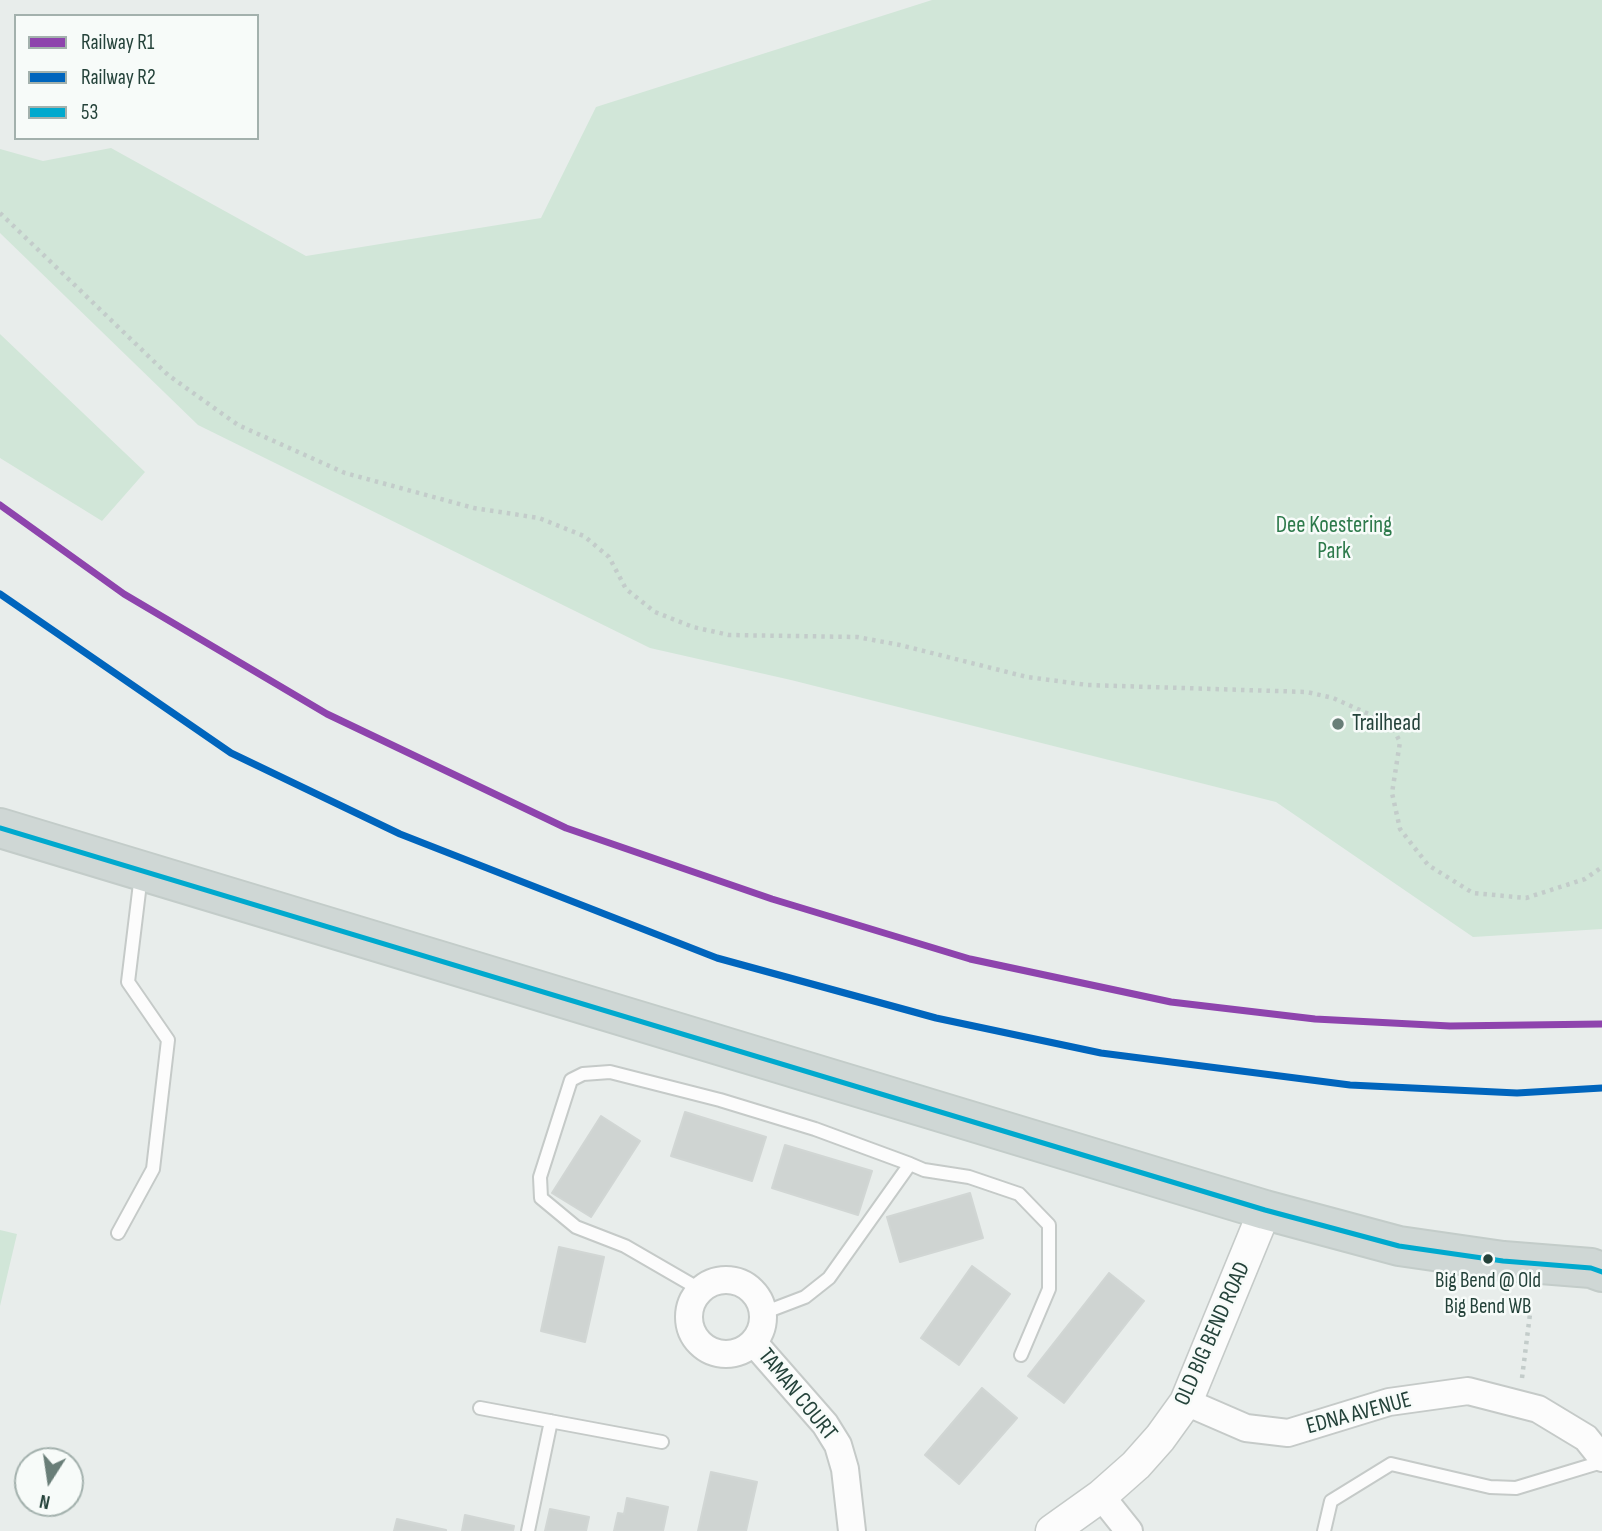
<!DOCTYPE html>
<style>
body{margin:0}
#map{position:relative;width:1602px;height:1531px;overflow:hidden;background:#e8edeb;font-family:"Sofia Sans Condensed",sans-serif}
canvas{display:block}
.legend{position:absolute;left:14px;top:14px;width:245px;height:126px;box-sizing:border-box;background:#f7fbf9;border:2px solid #a3b1ad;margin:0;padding:9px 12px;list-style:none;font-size:21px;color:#24423a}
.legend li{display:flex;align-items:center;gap:14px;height:35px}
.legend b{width:35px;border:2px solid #a3b1ad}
.north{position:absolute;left:14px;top:1447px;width:70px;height:70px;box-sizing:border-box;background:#f7fbf9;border:2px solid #a3b1ad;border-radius:50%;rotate:192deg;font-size:19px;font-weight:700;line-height:28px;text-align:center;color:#24423a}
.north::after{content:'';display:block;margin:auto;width:24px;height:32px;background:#697e78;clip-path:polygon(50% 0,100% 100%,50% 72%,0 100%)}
</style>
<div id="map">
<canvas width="1602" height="1531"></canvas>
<ul class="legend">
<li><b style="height:9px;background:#8e44ad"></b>Railway R1</li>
<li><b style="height:9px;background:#0065bd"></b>Railway R2</li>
<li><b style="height:9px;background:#00a9ce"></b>53</li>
</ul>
<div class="north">N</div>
</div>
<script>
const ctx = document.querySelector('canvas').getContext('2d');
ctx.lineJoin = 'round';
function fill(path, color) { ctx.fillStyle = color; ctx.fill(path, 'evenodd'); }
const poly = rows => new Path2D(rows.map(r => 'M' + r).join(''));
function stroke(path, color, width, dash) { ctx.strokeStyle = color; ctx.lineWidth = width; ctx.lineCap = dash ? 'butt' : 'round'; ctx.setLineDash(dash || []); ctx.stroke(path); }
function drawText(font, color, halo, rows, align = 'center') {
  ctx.font = font + ' "Sofia Sans Condensed",sans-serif'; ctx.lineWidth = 5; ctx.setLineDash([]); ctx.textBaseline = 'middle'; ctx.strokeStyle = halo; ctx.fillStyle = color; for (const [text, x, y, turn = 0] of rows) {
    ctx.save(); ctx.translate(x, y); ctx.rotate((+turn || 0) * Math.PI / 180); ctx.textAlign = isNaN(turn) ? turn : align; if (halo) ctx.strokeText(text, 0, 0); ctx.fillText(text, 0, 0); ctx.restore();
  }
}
const green = poly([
 [932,0,1602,0,1602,929,1473,937,1276,802,791,680,650,648,198,425,0,233,0,149,43,161,111,148,306,256,541,218,596,107],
 [0,334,145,472,102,521,0,458],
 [0,1230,17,1234,0,1306]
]);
const building = poly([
 [685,1112,766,1137,752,1181,671,1156,685,1112],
 [601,1116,640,1141,591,1217,552,1193,601,1116],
 [785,1145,872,1171,858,1215,772,1188,785,1145],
 [970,1193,983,1238,900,1262,887,1217,970,1193],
 [559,1247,604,1257,585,1342,541,1331,559,1247],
 [972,1266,1010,1294,959,1365,921,1338,972,1266],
 [1109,1273,1144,1301,1064,1403,1028,1376,1109,1273],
 [982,1388,1017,1418,959,1484,925,1455,982,1388],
 [711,1472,757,1482,746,1531,698,1531,711,1472],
 [627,1498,668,1507,663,1531,614,1531,618,1513,624,1514,627,1498],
 [550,1509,589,1517,586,1531,545,1531,550,1509],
 [465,1515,514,1526,513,1531,462,1531,465,1515],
 [397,1519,446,1530,446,1531,394,1531,397,1519]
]);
const path = poly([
 [0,213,168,375,238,425,345,473,474,508,539,518,584,536,609,557,626,589,655,612,693,627,729,635,857,637,900,645,1027,677,1088,685,1307,692,1333,698,1391,724,1400,742,1392,793,1400,829,1428,865,1473,893,1526,898,1585,879,1602,867],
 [1522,1378,1530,1314]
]);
const service = poly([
 [118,1233,153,1169,168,1040,128,982,141,875],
 [701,1290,625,1246,576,1227,541,1198,540,1177,571,1080,583,1074,610,1072,720,1100,815,1129,910,1164],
 [763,1313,805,1297,829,1278,910,1164,924,1170,969,1177,1019,1194,1049,1225,1049,1289,1021,1355],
 [480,1408,662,1442],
 [528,1531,551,1421],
 [1324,1531,1331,1501,1391,1464,1490,1487,1516,1488,1602,1462]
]);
const minor = poly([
 '689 1317a37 37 0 1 1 74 0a37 37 0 1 1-74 0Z',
 [754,1343,825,1424,838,1445,845,1469,852,1531],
 [1186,1402,1246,1428,1288,1433,1389,1402,1468,1391,1538,1409,1586,1438,1602,1458],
 [1101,1496,1129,1531]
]);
const tertiary = poly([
 [1052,1531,1101,1496,1136,1465,1160,1438,1186,1402,1265,1210]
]);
const primary = poly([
 [0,828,1265,1210,1399,1246,1503,1261,1591,1268,1602,1272]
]);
const bus1 = poly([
 [0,828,1265,1210,1399,1246,1503,1261,1591,1268,1602,1272]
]);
const rail1 = poly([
 [0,505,124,594,327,714,566,828,772,899,970,959,1171,1002,1315,1019,1450,1026,1602,1024]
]);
const rail2 = poly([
 [0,594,231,753,400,834,717,958,936,1018,1101,1053,1350,1085,1517,1093,1602,1088]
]);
const markers = [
 [1338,724,7,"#697e78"],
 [1488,1259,6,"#24423a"]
];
const busNames = [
 ["Big Bend @ Old",1488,1282],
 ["Big Bend WB",1488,1308]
];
const parkNames = [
 ["Dee Koestering",1334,526],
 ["Park",1334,552]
];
const poiNames = [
 ["Trailhead",1352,724]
];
const streetNames = [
 ["OLD BIG BEND ROAD",1213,1334,-66],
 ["TAMAN COURT",797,1395,51],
 ["EDNA AVENUE",1359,1414,-15]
];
fill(green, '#d1e6d8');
fill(building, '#cfd4d2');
stroke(building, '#d1d6d4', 2);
stroke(service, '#c5cac8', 16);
stroke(minor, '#c5cac8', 30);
stroke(tertiary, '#c5cac8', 35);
stroke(primary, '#c3ccc9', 42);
stroke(path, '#c3ccca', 4.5, [3.5, 5]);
stroke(service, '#fcfcfc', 12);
stroke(minor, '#fcfcfc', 26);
stroke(tertiary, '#fcfcfc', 32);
stroke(primary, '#cfd7d5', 38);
stroke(bus1, '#00a9ce', 5);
stroke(rail1, '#8e44ad', 7);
stroke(rail2, '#0065bd', 7);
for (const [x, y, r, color] of markers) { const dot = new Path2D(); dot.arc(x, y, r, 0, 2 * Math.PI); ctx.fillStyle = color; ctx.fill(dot); stroke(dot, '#f7fbf9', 2.5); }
drawText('21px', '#24423a', '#f7fbf9', busNames);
drawText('23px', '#2d7a4b', '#f7fbf9', parkNames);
drawText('23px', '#24423a', '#f7fbf9', poiNames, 'left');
drawText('23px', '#24423a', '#f7fbf9', streetNames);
</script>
